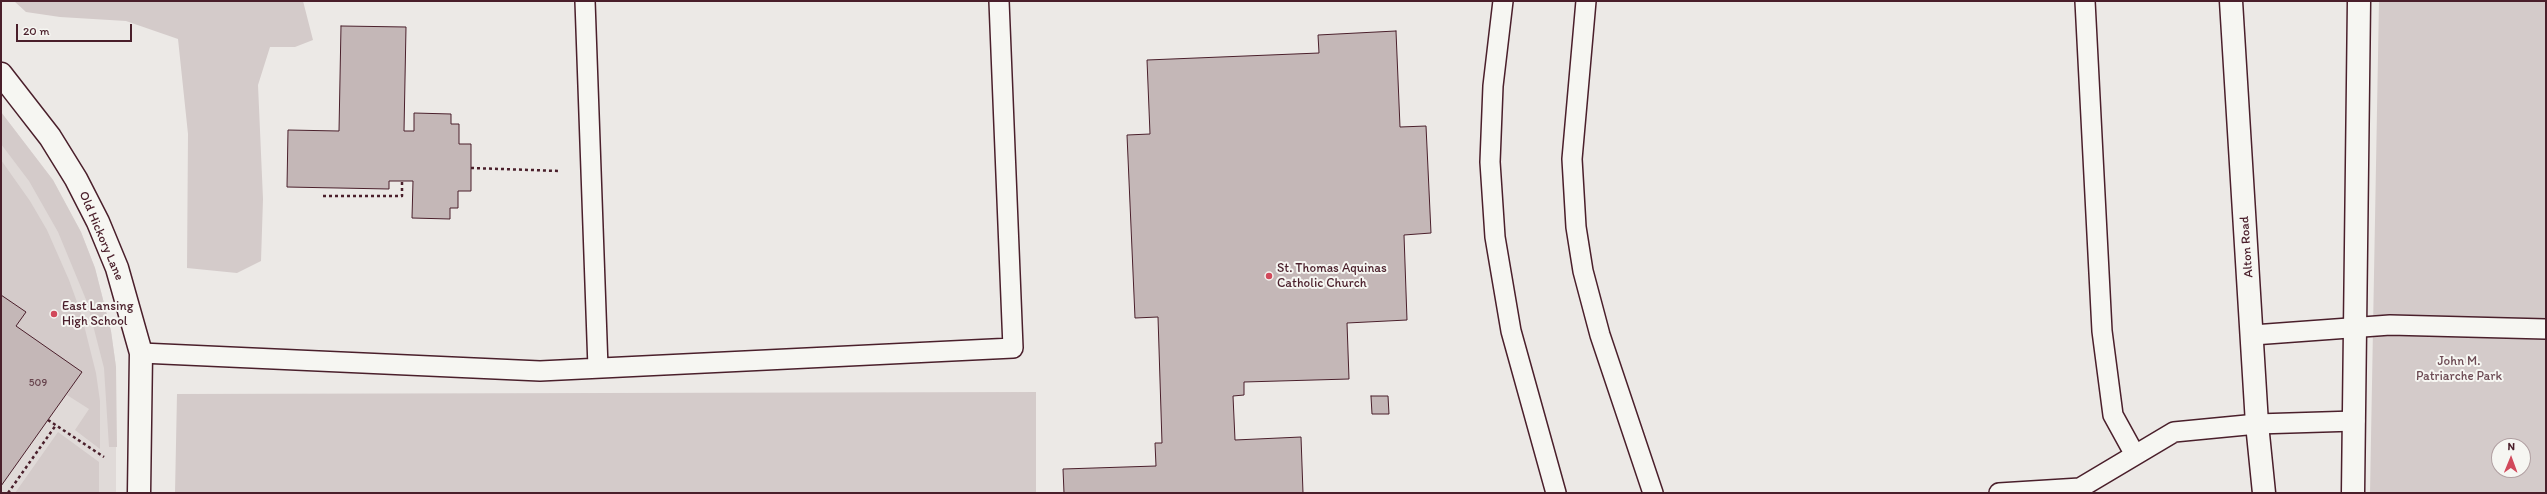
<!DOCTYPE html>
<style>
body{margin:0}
#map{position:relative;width:2547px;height:494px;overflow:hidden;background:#ece9e6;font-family:Itim,sans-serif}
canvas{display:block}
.frame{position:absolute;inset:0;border:2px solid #4a1f2b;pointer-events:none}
.north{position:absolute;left:2491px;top:438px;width:40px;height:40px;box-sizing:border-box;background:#f6f6f2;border:1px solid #b1a0a2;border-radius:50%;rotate:1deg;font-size:11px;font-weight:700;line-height:16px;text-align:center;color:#4a1f2b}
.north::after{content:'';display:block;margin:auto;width:14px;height:18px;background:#d1495b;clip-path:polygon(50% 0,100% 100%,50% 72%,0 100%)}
.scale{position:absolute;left:16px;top:24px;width:116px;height:18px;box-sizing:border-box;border:2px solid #4a1f2b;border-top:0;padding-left:5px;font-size:12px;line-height:14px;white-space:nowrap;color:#4a1f2b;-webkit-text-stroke:3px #f6f6f2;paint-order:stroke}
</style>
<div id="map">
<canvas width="2547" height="494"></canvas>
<div class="frame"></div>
<div class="north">N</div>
<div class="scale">20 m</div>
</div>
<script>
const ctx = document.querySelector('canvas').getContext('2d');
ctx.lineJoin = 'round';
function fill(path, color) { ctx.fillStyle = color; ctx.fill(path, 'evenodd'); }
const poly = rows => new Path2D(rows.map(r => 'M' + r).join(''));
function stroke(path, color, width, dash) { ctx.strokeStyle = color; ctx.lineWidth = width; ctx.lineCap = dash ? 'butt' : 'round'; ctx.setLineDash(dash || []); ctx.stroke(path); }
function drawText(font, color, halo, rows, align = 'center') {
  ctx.font = font + ' Itim,sans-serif'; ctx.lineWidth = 4; ctx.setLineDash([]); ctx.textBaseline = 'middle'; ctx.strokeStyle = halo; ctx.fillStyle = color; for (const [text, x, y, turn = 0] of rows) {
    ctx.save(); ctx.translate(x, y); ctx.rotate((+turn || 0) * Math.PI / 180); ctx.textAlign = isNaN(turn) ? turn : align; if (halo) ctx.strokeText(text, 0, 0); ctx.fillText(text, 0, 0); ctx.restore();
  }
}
const built = poly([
 [1,112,53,180,81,232,95,268,111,331,116,367,116,493,1,493]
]);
const green = poly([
 [14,1,303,1,313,40,295,47,270,47,258,85,263,199,261,261,237,273,187,268,188,134,178,39,126,21,60,17,26,12],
 [2379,1,2546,1,2546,493,2370,493],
 [2499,446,2523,446,2523,470,2499,470],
 [1,112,53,180,81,232,95,268,111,331,116,367,117,447,109,447,104,368,87,302,58,232,29,181,1,144],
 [1,160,30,201,47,230,69,280,81,313,96,373,100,401,100,449,75,430,89,409,67,395,81,372,16,326,26,312,1,295],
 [1036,392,1036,493,175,493,177,394],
 [58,432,99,462,99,493,15,493]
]);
const building = poly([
 [341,26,406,27,404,131,414,131,414,113,451,114,451,124,459,124,459,144,471,144,471,191,458,191,458,208,450,208,450,219,412,218,413,181,389,181,389,189,287,187,288,130,339,131,341,26],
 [1396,31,1400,127,1426,126,1431,233,1404,235,1407,320,1347,323,1349,379,1244,382,1244,395,1233,396,1235,440,1301,437,1303,493,1064,493,1063,469,1156,466,1155,443,1162,443,1158,317,1135,318,1127,135,1150,134,1147,60,1319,53,1318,35,1396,31],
 [1,295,26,312,16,326,82,372,1,486,1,295],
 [1371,396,1388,396,1389,414,1372,414,1371,396]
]);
const path = poly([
 [471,168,560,171],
 [323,196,402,196,402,181],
 [48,420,104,457],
 [8,493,56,425]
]);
const lane = poly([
 [585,1,598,368],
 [1503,1,1493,86,1490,162,1495,237,1511,331,1556,493],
 [1586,1,1572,159,1576,227,1583,271,1600,335,1653,493],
 [2085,1,2102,331,2113,415,2135,455],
 [2253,335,2390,325,2546,329],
 [141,353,540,371,1013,348,999,1],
 [1999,493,2080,488,2174,432,2257,424,2355,421]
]);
const street = poly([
 [1,74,50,137,76,179,98,222,117,268,141,353,139,493]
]);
const secondary = poly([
 [2231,1,2257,424,2264,493],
 [2353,493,2359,1]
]);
const markers = [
 [1269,276,4,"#d1495b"],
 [54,314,4,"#d1495b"]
];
const numberNames = [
 ["509",38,383]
];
const streetNames = [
 ["Old Hickory Lane",101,236,67],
 ["Alton Road",2247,247,-94]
];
const poiNames = [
 ["St. Thomas Aquinas",1277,269],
 ["Catholic Church",1277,284],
 ["East Lansing",62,307],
 ["High School",62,322]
];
const parkNames = [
 ["John M.",2459,362],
 ["Patriarche Park",2459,377]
];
fill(built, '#e0dad8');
fill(green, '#d4cbca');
fill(building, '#c4b7b7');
stroke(building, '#4a1f2b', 1);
stroke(lane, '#4a1f2b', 22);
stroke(street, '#4a1f2b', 25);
stroke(secondary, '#4a1f2b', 25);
stroke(path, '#4a1f2b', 2.5, [3, 3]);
stroke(lane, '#f6f6f2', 19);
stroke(street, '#f6f6f2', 22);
stroke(secondary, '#f6f6f2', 22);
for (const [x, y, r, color] of markers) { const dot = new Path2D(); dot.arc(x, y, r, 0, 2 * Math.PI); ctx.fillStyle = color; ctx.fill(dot); stroke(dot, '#f6f6f2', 1.5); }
drawText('11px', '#68454e', null, numberNames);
drawText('13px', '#4a1f2b', '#f6f6f2', streetNames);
drawText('13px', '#4a1f2b', '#f6f6f2', poiNames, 'left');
drawText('13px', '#6c4a53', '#f6f6f2', parkNames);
</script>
